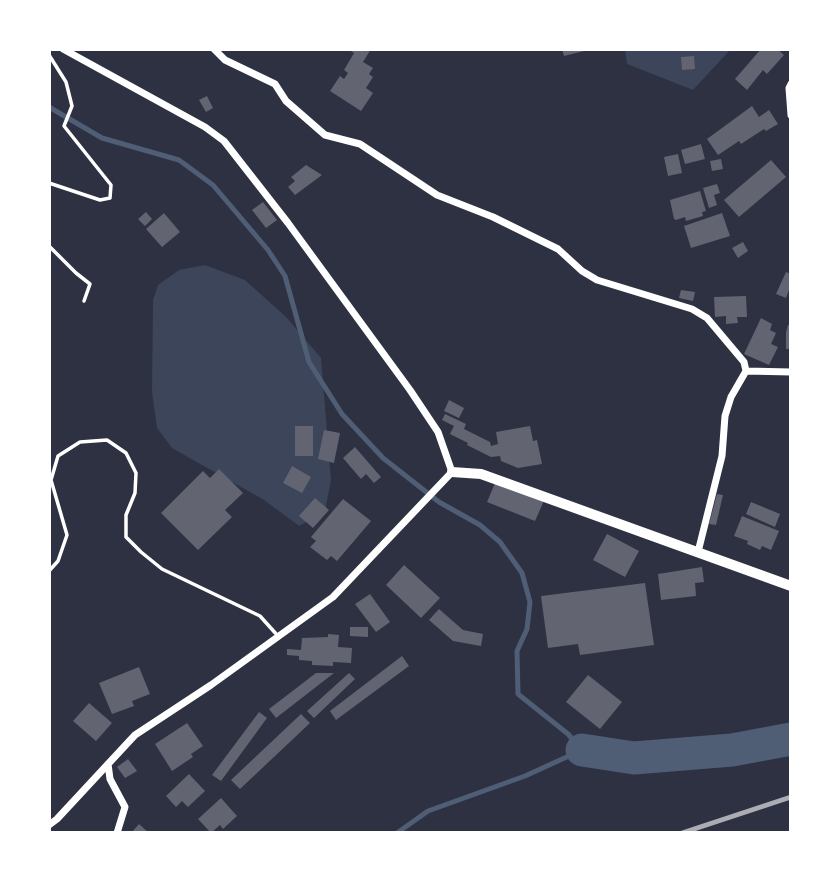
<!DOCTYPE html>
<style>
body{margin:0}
#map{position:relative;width:840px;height:882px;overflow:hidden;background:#2d3142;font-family:Rubik,sans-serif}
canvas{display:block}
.frame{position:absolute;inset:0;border:51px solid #fff;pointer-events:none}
</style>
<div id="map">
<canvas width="840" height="882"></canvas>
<div class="frame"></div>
</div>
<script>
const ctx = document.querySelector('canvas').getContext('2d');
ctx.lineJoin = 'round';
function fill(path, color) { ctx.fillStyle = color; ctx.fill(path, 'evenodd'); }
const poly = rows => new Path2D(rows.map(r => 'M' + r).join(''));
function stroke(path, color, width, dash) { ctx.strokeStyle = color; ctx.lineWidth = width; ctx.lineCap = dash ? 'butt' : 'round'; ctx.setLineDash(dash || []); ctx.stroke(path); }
const green = poly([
 [625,49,731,49,693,90,627,64],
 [205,265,245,280,286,317,321,358,331,480,325,511,299,526,264,500,172,448,157,428,152,392,153,300,158,285,179,270]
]);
const stream = poly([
 [49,107,102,138,179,160,213,185,268,250,285,276,309,362,342,414,383,458,439,502,480,525,500,542,522,573,530,602,527,629,517,651,518,694,568,734,582,750,525,776,428,811,397,833]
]);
const river = poly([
 [582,750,634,758,732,750,791,739]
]);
const building = poly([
 [348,49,371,49,363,62,373,68,369,74,373,77,366,88,373,93,361,111,330,91,340,76,344,79,348,73,344,70,354,53],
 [562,49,587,49,588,50,564,56],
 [761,49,777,49,784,55,767,74,763,70,747,90,735,79],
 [694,56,695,69,682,70,681,57],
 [207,96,213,108,206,112,199,100],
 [752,106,759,117,769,110,778,124,766,131,764,129,741,144,739,141,718,155,707,139],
 [701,144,705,159,685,164,681,150],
 [678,154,682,173,668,176,664,157],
 [721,159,723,169,712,171,710,161],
 [771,160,786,177,739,217,724,200],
 [306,165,322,175,295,195,288,187,295,181,291,177],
 [717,184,720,193,714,195,717,205,709,208,703,188],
 [700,191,706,211,702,212,703,216,686,221,685,217,676,220,674,219,670,200],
 [263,202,277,220,266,228,252,210],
 [146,212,152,219,145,226,138,219],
 [164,213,180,232,162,247,146,229],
 [722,213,730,236,691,248,684,226],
 [743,242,748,251,738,258,732,248],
 [786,272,791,274,791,285,786,298,776,294],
 [681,290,695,292,693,301,679,298],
 [746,296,747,317,737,317,738,323,726,324,726,316,715,317,714,297],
 [761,318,772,324,770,330,776,333,771,344,778,347,769,365,744,354],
 [788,325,791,325,791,349,786,349,786,332],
 [449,400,464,408,459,418,444,411],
 [445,414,466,424,464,429,490,442,491,446,498,444,496,432,530,426,533,441,537,440,542,464,518,468,501,461,500,456,491,457,467,445,468,443,450,434,454,426,442,420],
 [295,426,313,426,313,456,295,456],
 [324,430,340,433,334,463,318,459],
 [355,447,381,477,374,483,366,474,361,479,343,458],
 [292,466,311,477,302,493,283,483],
 [219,469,243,493,225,510,232,517,198,550,161,513,203,471,210,478],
 [498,476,546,496,535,521,487,502],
 [717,494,723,495,716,525,709,524],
 [315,498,329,510,313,528,299,516],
 [343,499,371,521,337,561,331,556,327,560,310,547,316,541,311,537],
 [751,502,780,514,775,527,746,514],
 [742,516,779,531,771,550,762,546,760,550,747,544,748,541,734,536],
 [607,534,639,551,625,577,593,560],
 [404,565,440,598,421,618,386,585],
 [702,567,704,582,695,583,696,596,661,600,658,574],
 [645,583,654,645,580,655,578,644,548,648,541,596],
 [370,594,390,622,376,632,355,604],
 [439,609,463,630,483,634,481,646,453,641,429,620],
 [350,627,368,627,368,637,350,636],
 [328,634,339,635,338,647,352,648,351,663,333,662,333,666,312,665,312,661,299,660,299,656,287,655,287,649,301,650,302,638,328,637],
 [402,656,409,666,336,720,330,711],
 [139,667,150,694,132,701,134,706,112,714,99,683],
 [316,673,334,673,276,718,269,709],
 [349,673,355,679,314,718,307,711],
 [588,675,622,702,600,729,566,702],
 [89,703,112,723,96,741,73,721],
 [259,712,267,718,221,781,212,775],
 [301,714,310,723,240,789,231,780],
 [187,723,203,746,191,754,193,757,172,771,155,744],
 [128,759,137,771,125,778,117,767],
 [189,774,205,791,188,807,182,801,176,807,166,796],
 [221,798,237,816,223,829,220,825,211,833,198,819],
 [139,824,149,833,131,833]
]);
const path = poly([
 [49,55,66,82,72,106,64,126,111,185,110,198,100,200,49,183],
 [49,246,76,273,90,284,84,301]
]);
const service = poly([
 [49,571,58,561,67,535,51,480,58,456,80,442,107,440,126,453,136,473,135,493,126,515,126,537,141,552,162,569,260,616,278,636]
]);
const minor = poly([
 [214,49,225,60,275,84,286,101,325,135,360,144,437,195,493,217,558,249,582,271,597,280,692,309,707,318,744,362,746,371,731,397,725,416,722,456,698,552],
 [791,84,789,88,791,115],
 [746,371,791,372],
 [108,764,110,779,125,807,117,833],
 [49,825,57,819,135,735,211,685,333,597,452,472,438,432,410,390,288,223,224,141,205,127,63,49]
]);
const tertiary = poly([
 [452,472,481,474,791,586]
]);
const rail = poly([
 [682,833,791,797]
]);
fill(green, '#3c4559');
stroke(stream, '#4f5d75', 5);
stroke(river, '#4f5d75', 33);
fill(building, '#626471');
stroke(path, '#fff', 3.5);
stroke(service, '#fff', 3.5);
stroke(minor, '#fff', 7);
stroke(tertiary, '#fff', 10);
stroke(rail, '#abadb3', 5);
</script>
